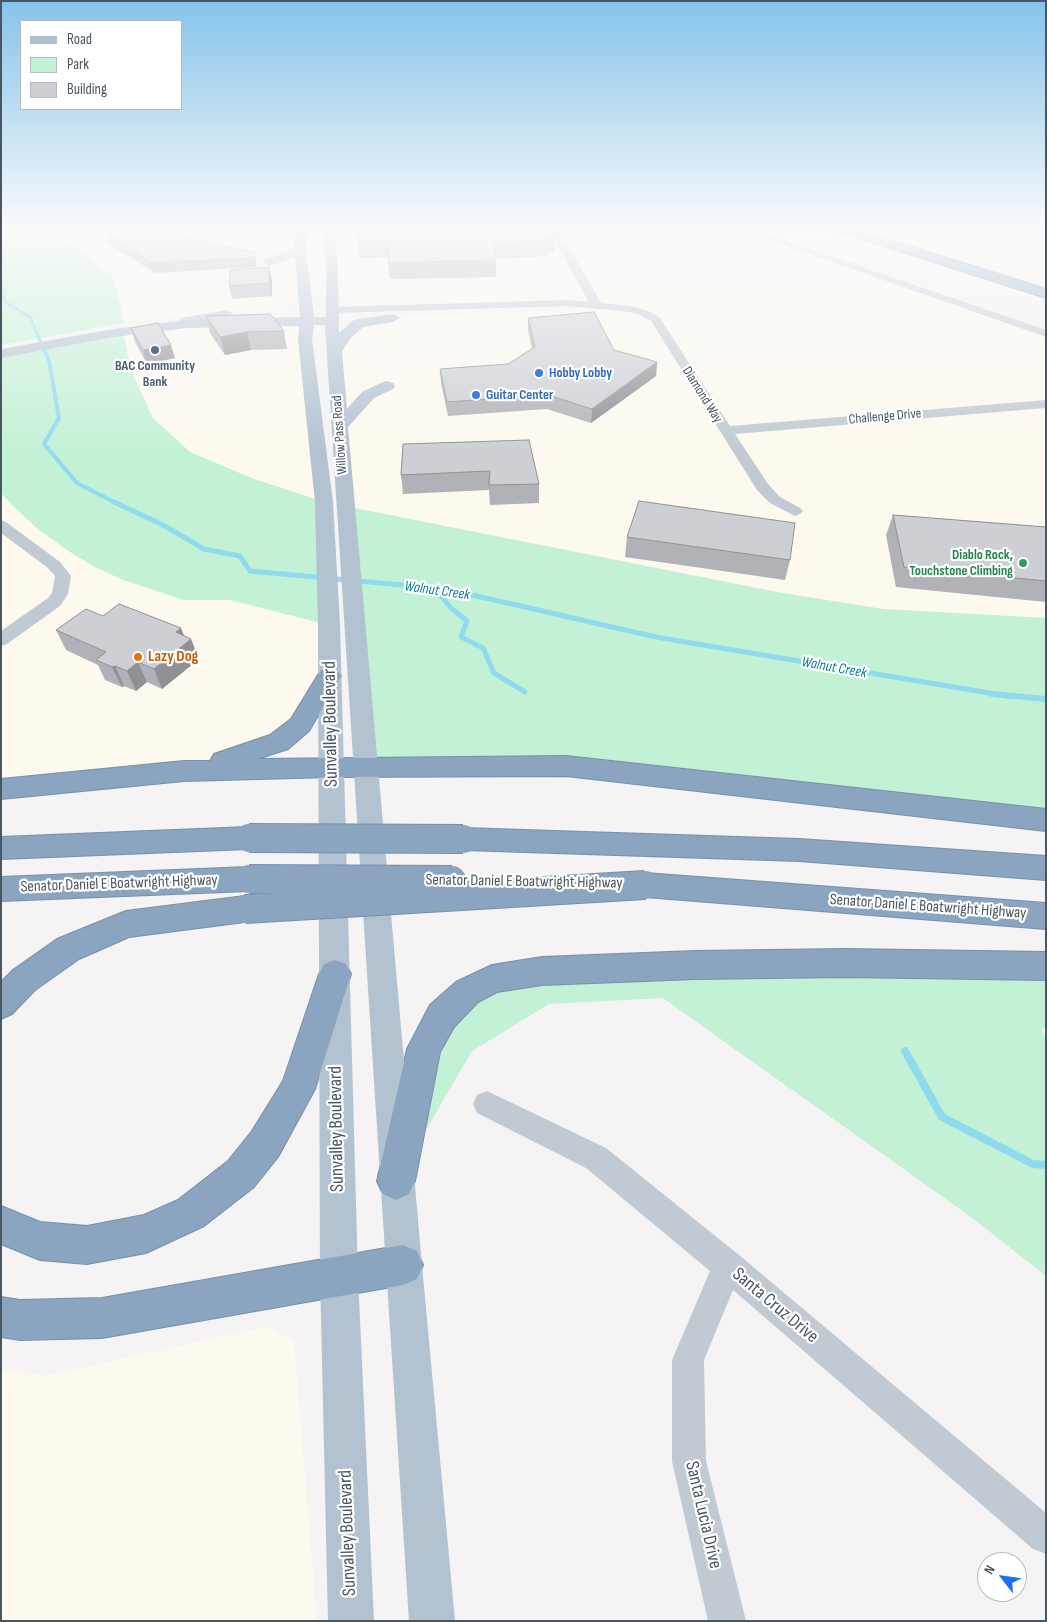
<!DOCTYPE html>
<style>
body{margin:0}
#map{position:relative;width:1047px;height:1622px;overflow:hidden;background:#f5f3f3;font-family:"Sofia Sans Condensed",sans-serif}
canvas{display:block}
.frame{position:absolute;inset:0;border:2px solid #4a5661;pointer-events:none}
.legend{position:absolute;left:20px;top:20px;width:162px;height:90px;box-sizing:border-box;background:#fff;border:1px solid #b7bbc0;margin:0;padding:6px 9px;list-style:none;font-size:15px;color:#4a5661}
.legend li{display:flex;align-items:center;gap:10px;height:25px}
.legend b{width:25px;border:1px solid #b7bbc0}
.north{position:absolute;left:977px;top:1552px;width:50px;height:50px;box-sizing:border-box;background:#fff;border:1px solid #b7bbc0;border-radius:50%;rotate:300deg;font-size:14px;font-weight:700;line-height:20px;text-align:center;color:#4a5661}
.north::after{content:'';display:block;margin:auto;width:18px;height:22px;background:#1a73e8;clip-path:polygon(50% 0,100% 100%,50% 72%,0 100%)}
</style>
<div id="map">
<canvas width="1047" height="1622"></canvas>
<div class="frame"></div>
<ul class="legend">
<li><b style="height:6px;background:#b3c2d1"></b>Road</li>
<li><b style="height:14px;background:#c3f1d5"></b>Park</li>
<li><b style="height:14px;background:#cdcfd5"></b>Building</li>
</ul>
<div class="north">N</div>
</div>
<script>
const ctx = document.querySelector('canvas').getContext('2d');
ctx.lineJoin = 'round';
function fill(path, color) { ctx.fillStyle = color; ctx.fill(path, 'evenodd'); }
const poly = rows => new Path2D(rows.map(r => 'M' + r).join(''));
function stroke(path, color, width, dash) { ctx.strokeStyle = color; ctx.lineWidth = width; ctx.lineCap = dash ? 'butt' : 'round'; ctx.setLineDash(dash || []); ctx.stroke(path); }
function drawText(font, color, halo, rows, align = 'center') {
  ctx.font = font + ' "Sofia Sans Condensed",sans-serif'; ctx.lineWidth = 4.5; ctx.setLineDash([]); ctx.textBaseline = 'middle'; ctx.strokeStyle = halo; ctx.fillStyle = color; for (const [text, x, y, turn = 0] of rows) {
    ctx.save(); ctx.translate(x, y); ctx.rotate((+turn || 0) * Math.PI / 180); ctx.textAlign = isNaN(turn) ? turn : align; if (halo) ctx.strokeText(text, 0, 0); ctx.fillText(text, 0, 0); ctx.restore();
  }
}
const commercial = poly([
 [46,227,302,227,304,283,287,303,278,308,249,313,195,315,124,323,113,276,84,252,48,235,42,229],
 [327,227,737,227,1046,334,1046,618,883,609,777,592,345,506,335,351,352,328,393,318,575,310,594,305,365,307,353,304,332,294],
 [871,227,996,227,1046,241,1046,282],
 [307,321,324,502,254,479,190,452,153,419,131,370,123,332],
 [1,493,13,506,70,552,95,567,123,580,180,598,230,600,329,625,329,676,279,742,184,771,1,789],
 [259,1328,271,1328,294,1341,317,1621,1,1621,1,1369,45,1376]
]);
const green = poly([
 [1,227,43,227,43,229,48,235,84,252,113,276,124,323,1,345],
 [123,332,131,370,153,418,190,452,254,479,324,502,329,625,230,600,184,600,123,580,95,567,70,552,39,530,13,506,1,493,1,354],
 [345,506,777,592,883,609,1046,618,1046,820,606,770,365,767],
 [1046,966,1046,1028,1041,1028,1046,1038,1046,1276,971,1217,663,998,549,1004,472,1051,396,1181,424,1049,492,979]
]);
const streamFar4 = poly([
 [1,261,1,265],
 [1,284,5,302,30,317,44,350]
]);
const streamFar3 = poly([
 [44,349,49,361,59,418,44,444,77,483,116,503]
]);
const streamFar2 = poly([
 [114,502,163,525,204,549,240,556,250,571,446,589,656,637,1007,696],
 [435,589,451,608,467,621,461,637,483,648,494,673,525,692]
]);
const streamFar1 = poly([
 [992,694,1046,699]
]);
const stream = poly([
 [905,1051,942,1117,1033,1164,1046,1165]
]);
const minor = poly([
 [547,227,557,227,601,303,631,306,648,311,659,317,730,426,1046,400,1046,408,735,434,768,484,780,497,800,508,803,511,800,514,795,516,770,503,757,490,651,321,640,315,630,312,568,306,333,313,327,310,333,307,568,300,589,302,547,227],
 [732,227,746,227,1046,330,1046,337,732,227],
 [227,310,233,313,223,318,189,323,177,328,171,325,182,318,227,310],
 [1,520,6,522,60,562,71,576,68,594,60,606,7,644,1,646,1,631,48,598,52,593,55,576,48,568,1,533,1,520],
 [487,1091,606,1148,739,1255,1046,1513,1046,1554,1033,1549,733,1290,704,1360,706,1461,746,1621,708,1621,672,1461,672,1360,710,1271,586,1168,477,1113,473,1104,477,1095,487,1091]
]);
const major = poly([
 [296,227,308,227,306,251,314,317,326,317,326,268,321,227,333,227,338,268,339,333,354,320,359,319,393,314,400,318,393,322,363,327,351,338,342,351,347,409,362,392,381,383,387,381,393,383,395,386,393,389,374,398,348,427,422,1265,455,1621,409,1621,325,325,314,325,312,339,333,502,340,625,358,1276,374,1621,328,1621,320,1276,318,625,315,502,298,339,299,326,187,328,114,337,1,358,1,349,114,329,187,320,300,317,295,257,269,266,263,262,265,259,294,249,296,227]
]);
const highway = poly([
 [831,227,850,227,1046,289,1046,298,833,230,831,227],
 [329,668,337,670,341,676,309,731,288,749,257,759,566,756,1046,809,1046,831,566,776,333,777,184,781,1,799,1,779,184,761,210,761,214,754,270,735,291,719,321,670,329,668],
 [249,827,259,830,263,838,259,846,249,849,1,859,1,837,249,827],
 [463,828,799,839,1046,856,1046,880,799,861,463,850,453,847,449,839,453,831,463,828],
 [249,867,259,871,264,879,259,887,249,891,1,901,1,877,249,867],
 [645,873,1046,903,1046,929,645,897,635,894,630,885,635,876,645,873],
 [245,896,256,900,260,909,256,918,245,922,129,937,79,959,35,990,12,1014,1,1019,1,982,13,970,57,939,126,911,245,896],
 [845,949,1046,952,1046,980,845,977,695,979,542,985,497,992,478,1002,454,1027,440,1052,415,1181,409,1194,396,1200,383,1194,377,1181,407,1049,430,1005,456,982,492,965,542,957,695,951,845,949],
 [335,960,346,964,351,974,315,1089,278,1157,254,1187,204,1226,146,1253,87,1264,40,1260,1,1244,1,1206,40,1222,87,1226,144,1215,178,1200,228,1161,252,1131,283,1081,319,974,324,964,335,960],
 [403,1245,417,1251,423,1265,417,1279,403,1285,102,1338,20,1340,1,1337,1,1297,20,1300,102,1298,403,1245]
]);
const highwayBridge = poly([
 [249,838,463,839],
 [249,879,452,880],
 [245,909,645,885]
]);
const wall = poly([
 [107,235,181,239,254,252,256,261,256,267,155,273,109,244],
 [555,236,554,252,548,252,548,256,496,259,496,277,390,279,388,263,389,257,360,258,358,241],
 [272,280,272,296,232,299,229,286],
 [206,316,284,331,287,349,251,350,225,355,210,333],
 [528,318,614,350,657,362,656,376,591,423,547,409,448,416,441,383,440,369,508,364,532,349,528,331],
 [131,328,175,358,147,364,135,342],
 [403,444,539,484,539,503,490,505,489,490,403,494,401,475],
 [893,515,1046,527,1046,602,896,587,886,535],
 [627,537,790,560,785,580,625,557],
 [103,616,181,628,184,635,199,659,162,689,147,682,136,691,124,686,122,687,105,680,98,665,66,650,56,630]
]);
const shadedWall = poly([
 [254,252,256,261,256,267,254,258],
 [269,267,272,280,272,296,269,283],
 [247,332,251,350,225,355,220,337],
 [171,345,175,358,147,364,143,350],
 [657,362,656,376,591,423,592,409],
 [181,628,186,643,191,639,199,659,162,689,154,669,176,632],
 [138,662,147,682,136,691,127,671],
 [115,666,124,686,122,687,112,667]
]);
const building = poly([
 [357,227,550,227,555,236,546,236,548,240,494,243,496,260,388,263,390,240,358,241,357,227],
 [180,234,180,238,254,252,254,258,152,263,107,235,180,234],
 [269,267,269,283,229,286,230,270,269,267],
 [594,312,614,350,657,362,592,409,548,395,447,402,440,369,508,364,535,347,528,318,594,312],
 [270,314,284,331,247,332,220,337,206,316,270,314],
 [158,323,171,345,143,350,131,328,158,323],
 [529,440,539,484,489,485,490,471,401,475,403,444,529,440],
 [639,501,795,523,790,560,627,537,639,501],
 [893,515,1046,527,1046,581,904,567,893,515],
 [119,604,181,628,176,632,191,639,154,669,138,662,127,671,115,666,112,667,96,660,106,652,56,630,86,609,103,616,119,604]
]);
const markers = [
 [155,350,5,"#5c6f8a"],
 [539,373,5,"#3f7fe0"],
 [476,395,5,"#3f7fe0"],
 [1023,563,5,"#2e9e5b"],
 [138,657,5,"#e8710a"]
];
const farServicenames = [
 ["BAC Community",155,366],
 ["Bank",155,382]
];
const farShopnames = [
 ["Hobby Lobby",549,373],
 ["Guitar Center",486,395]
];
const farStreetnames = [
 ["Diamond Way",702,395,58],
 ["Challenge Drive",885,417,-5],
 ["Willow Pass Road",340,435,-94]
];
const farLeisurenames = [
 ["Diablo Rock,",1013,555],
 ["Touchstone Climbing",1013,571]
];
const farWaternames = [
 ["Walnut Creek",437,591,8],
 ["Walnut Creek",834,668,10]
];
const foodNames = [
 ["Lazy Dog",148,657]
];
const streetNames = [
 ["Senator Daniel E Boatwright Highway",524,882,1],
 ["Senator Daniel E Boatwright Highway",119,884,-2],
 ["Senator Daniel E Boatwright Highway",928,907,4]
];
const nearStreetnames = [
 ["Sunvalley Boulevard",331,724,-91],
 ["Sunvalley Boulevard",337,1129,-91],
 ["Santa Cruz Drive",775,1306,40],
 ["Santa Lucia Drive",703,1515,77],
 ["Sunvalley Boulevard",348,1533,-92]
];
fill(commercial, '#fdf9ef');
fill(green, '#c3f1d5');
stroke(streamFar4, '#90daee', 3);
stroke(streamFar3, '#90daee', 4);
stroke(streamFar2, '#90daee', 5);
stroke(streamFar1, '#90daee', 6);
stroke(stream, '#90daee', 8);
stroke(highway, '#7690ad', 2);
fill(minor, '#c1cad2');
fill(major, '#b3c2d1');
fill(highway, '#8ba5c1');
stroke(highwayBridge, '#7690ad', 30, []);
stroke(highwayBridge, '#8ba5c1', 28);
fill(wall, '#b0b2b7');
fill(shadedWall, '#909195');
fill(building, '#cdcfd5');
stroke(building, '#909195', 1);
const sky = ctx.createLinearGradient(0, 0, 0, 454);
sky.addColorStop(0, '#85c3ea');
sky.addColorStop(0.5, '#fafafa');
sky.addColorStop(1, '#fafafa00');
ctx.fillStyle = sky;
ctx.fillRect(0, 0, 1047, 454);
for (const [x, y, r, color] of markers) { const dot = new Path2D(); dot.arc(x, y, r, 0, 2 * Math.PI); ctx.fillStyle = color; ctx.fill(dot); stroke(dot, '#fff', 2); }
drawText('bold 14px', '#4e5e75', '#fff', farServicenames);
drawText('bold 14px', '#366cbe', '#fff', farShopnames, 'left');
drawText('14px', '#4a5661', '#fff', farStreetnames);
drawText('bold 14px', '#27864d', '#fff', farLeisurenames, 'right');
drawText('italic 15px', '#0c7c9b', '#fff', farWaternames);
drawText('bold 16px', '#c56008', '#fff', foodNames, 'left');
drawText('16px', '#4a5661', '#fff', streetNames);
drawText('19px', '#4a5661', '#fff', nearStreetnames);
</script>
